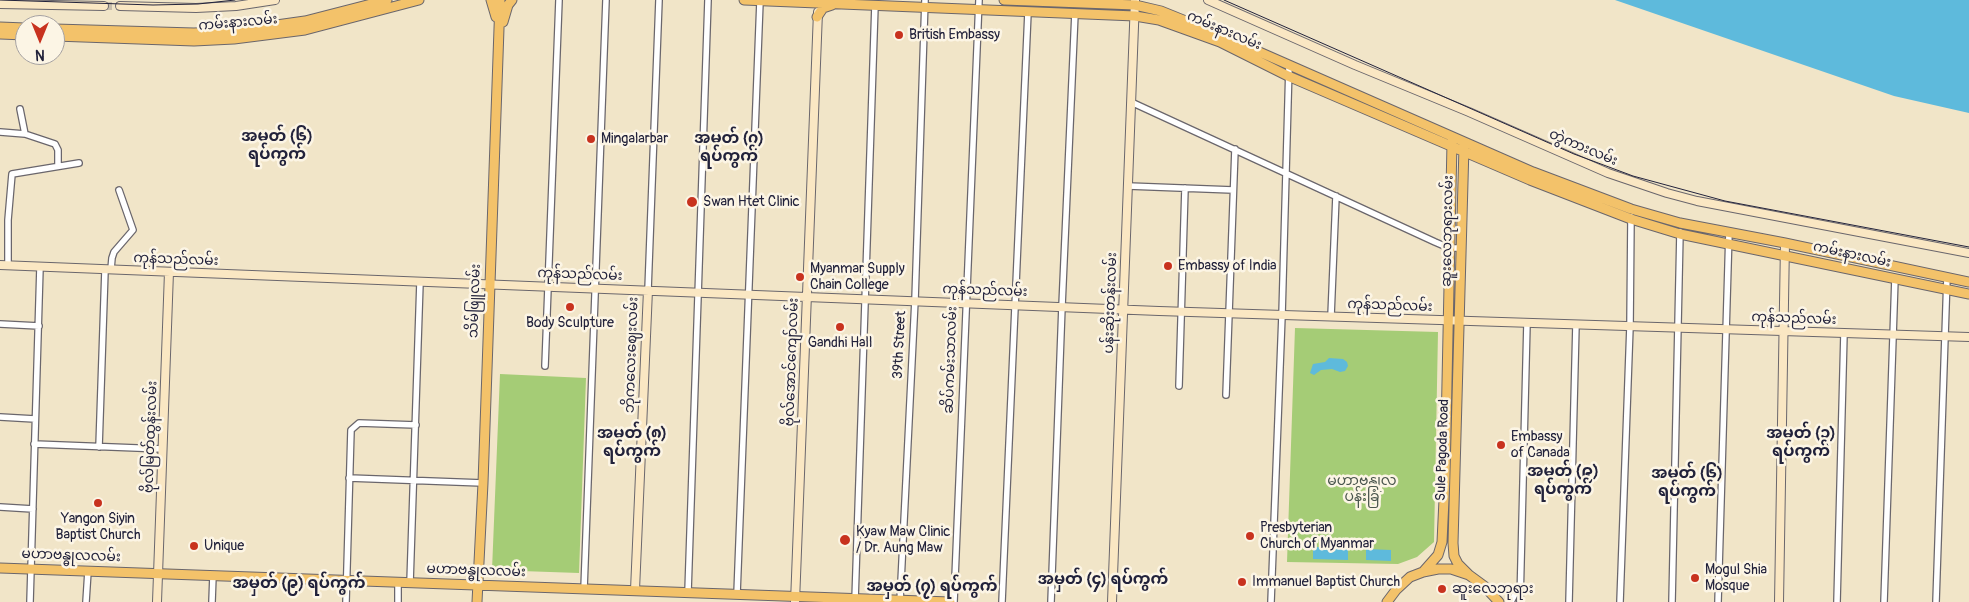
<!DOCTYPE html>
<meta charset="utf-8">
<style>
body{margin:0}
#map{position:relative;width:1969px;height:602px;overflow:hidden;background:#f1e5c8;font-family:Pangolin,sans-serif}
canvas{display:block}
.north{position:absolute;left:15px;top:15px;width:50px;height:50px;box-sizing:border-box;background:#fcf5e5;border:1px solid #a5a1a1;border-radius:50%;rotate:180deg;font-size:14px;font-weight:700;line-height:20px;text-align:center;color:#22223b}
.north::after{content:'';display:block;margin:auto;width:18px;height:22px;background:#c8321e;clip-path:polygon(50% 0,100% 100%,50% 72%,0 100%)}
</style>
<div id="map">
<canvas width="1969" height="602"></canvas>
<div class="north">N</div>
</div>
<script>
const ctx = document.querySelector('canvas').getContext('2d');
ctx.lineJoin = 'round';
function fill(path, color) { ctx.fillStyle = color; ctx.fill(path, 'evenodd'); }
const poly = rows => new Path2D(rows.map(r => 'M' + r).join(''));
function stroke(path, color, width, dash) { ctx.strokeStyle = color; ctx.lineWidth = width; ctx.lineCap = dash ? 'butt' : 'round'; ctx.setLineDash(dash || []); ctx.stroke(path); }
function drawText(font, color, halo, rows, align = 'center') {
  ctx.font = font + ' Pangolin,"Noto Sans Myanmar",sans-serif'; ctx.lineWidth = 5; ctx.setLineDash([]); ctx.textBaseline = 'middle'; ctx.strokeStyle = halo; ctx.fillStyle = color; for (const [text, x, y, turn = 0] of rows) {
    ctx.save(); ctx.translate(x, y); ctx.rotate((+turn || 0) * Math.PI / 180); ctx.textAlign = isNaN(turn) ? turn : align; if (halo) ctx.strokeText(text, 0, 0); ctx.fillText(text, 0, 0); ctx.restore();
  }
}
const green = poly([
 [1295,328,1438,332,1434,542,1417,557,1398,564,1287,562],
 [500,374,586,378,579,573,492,570]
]);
const water = poly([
 [1615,0,1969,0,1969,113,1894,96],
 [1329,358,1343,359,1347,362,1348,366,1345,371,1340,372,1332,369,1321,370,1314,375,1310,373,1313,364,1325,362],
 [1313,547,1348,548,1348,560,1313,559],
 [1366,549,1391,550,1391,561,1366,560]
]);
const secondaryTunnel = poly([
 [104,6,120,6]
]);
const street = poly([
 [1131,102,1435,242,1449,248,1461,248],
 [20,109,25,134],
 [0,132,25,134,55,144,58,150,58,166],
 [1128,186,1233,190],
 [8,265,8,220,12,174,79,163],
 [111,269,112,258,114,252,133,230,119,190],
 [648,290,659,0],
 [1331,316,1336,196],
 [0,324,39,326],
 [545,366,559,0],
 [1179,386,1185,188],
 [1226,395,1235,149],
 [0,417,35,419],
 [34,444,163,449],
 [99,447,105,270],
 [349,478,483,483],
 [0,507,33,509],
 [410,583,420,282],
 [584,589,606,0],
 [688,592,708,0],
 [737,594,760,1],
 [855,600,875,5],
 [30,602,40,267],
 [86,602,88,571],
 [212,602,213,575],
 [346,602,351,430,359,423,416,425],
 [398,602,398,582],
 [900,602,915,300,925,0],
 [954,602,979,0],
 [1002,602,1028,12],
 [1051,602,1062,306,1075,13],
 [1271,602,1282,315,1289,66],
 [1511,602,1519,586],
 [1520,602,1527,323],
 [1569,602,1576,324],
 [1620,602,1630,326,1631,217],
 [1672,602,1680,232],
 [1718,602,1729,232],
 [1837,602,1844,333],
 [1884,602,1895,278],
 [1936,602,1947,277]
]);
const secondary = poly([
 [1208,0,1355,65,1469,112,1608,173,1667,193,1697,201,1969,253],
 [0,4,104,6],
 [120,6,196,8,236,6,275,0],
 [0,265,1159,311,1969,337],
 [635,590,648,290],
 [157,602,169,272],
 [795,602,818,12],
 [1112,602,1135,0],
 [1779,602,1785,243]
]);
const primary = poly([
 [491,0,496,17],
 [744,0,1135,16,1159,20,1220,42,1288,76,1530,180,1631,219,1680,234,1969,294],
 [1004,0,1135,5,1161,11,1223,36,1533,172,1631,209,1680,223,1785,243,1969,282],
 [817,17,823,8,832,5],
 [503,22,508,5,512,0],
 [0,27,25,28],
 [55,29,194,33,234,31,305,21,387,0],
 [0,34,25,35],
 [55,36,194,41,234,39,305,30,419,0],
 [1464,146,1453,543,1454,556,1458,564,1469,575],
 [0,568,950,602],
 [1423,572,1438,555,1442,542,1445,478,1452,142],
 [477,602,483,483,500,0],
 [1387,602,1396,590,1410,577,1423,572,1438,569,1451,569,1469,575,1484,586,1499,602]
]);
const tram = poly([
 [0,0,153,5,198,4,235,0],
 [1224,0,1574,154,1633,176,1725,201,1969,247]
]);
const markers = [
 [899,35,5,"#c8321e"],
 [591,139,5,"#c8321e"],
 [692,202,6,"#c8321e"],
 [1168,266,5,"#c8321e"],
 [800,277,5,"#c8321e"],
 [570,307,5,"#c8321e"],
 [840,327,5,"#c8321e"],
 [1501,445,5,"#c8321e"],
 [98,503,5,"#c8321e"],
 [1250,536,5,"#c8321e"],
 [845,540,6,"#c8321e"],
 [194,546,5,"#c8321e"],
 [1695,578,5,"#c8321e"],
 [1242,582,5,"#c8321e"],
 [1442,589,5,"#c8321e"]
];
const streetNames = [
 ["ကမ်းနားလမ်း",238,23,-5],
 ["ကမ်းနားလမ်း",1224,31,23],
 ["တွဲကားလမ်း",1583,148,23],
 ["ဆူးလေဘုရားလမ်း",1448,231,-89],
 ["ကမ်းနားလမ်း",1852,255,12],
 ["ကုန်သည်လမ်း",176,260,2],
 ["ကုန်သည်လမ်း",580,275,2],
 ["ကုန်သည်လမ်း",985,291,2],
 ["သိမ်ဖြူလမ်း",475,301,-88],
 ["ပန်းဆိုးတန်းလမ်း",1111,303,-88],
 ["ကုန်သည်လမ်း",1390,306,2],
 ["ကုန်သည်လမ်း",1794,319,2],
 ["39th Street",900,345,-87],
 ["ဘိုကလေးဈေးလမ်း",632,355,-88],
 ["ဆိပ်ကမ်းသာလမ်း",951,360,-88],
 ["ဗိုလ်အောင်ကျော်လမ်း",792,362,-88],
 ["ဗိုလ်မြတ်ထွန်းလမ်း",151,437,-88],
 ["Sule Pagoda Road",1443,450,-88],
 ["မဟာဗန္ဓုလလမ်း",71,556,2],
 ["မဟာဗန္ဓုလလမ်း",476,571,2]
];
const poiNames = [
 ["British Embassy",909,35],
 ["Mingalarbar",601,139],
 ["Swan Htet Clinic",703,202],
 ["Embassy of India",1178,266],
 ["Myanmar Supply",810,269],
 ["Chain College",810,285],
 ["Body Sculpture",570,323,"center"],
 ["Gandhi Hall",840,343,"center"],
 ["Embassy",1511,437],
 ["of Canada",1511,453],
 ["Yangon Siyin",98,519,"center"],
 ["Baptist Church",98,535,"center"],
 ["Presbyterian",1260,528],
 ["Church of Myanmar",1260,544],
 ["Kyaw Maw Clinic",856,532],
 ["/ Dr. Aung Maw",856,548],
 ["Unique",204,546],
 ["Mogul Shia",1705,570],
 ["Mosque",1705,586],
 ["Immanuel Baptist Church",1252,582],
 ["ဆူးလေဘုရား",1452,589]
];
const parkNames = [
 ["မဟာဗန္ဓုလ",1362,481],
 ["ပန်းခြံ",1362,497]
];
const quarterNames = [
 ["အမှတ် (၆)",277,137],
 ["ရပ်ကွက်",277,155],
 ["အမှတ် (၇)",729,139],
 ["ရပ်ကွက်",729,157],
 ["အမှတ် (၈)",632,434],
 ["ရပ်ကွက်",632,452],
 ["အမှတ် (၃)",1801,434],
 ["ရပ်ကွက်",1801,452],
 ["အမှတ် (၉)",1563,472],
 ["ရပ်ကွက်",1563,490],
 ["အမှတ် (၆)",1687,474],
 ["ရပ်ကွက်",1687,492],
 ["အမှတ် (၄) ရပ်ကွက်",1103,580],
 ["အမှတ် (၉) ရပ်ကွက်",299,584],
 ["အမှတ် (၇) ရပ်ကွက်",932,587]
];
fill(green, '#a5cc76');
fill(water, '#5ebadc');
stroke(secondaryTunnel, '#c8beac', 8, [8, 4]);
stroke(street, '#6a666c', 8);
stroke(secondary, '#6a666c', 10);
stroke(primary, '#6a666c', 11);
stroke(street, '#fff', 5.5);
stroke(secondary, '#fae7c3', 8);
stroke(primary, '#f3c26a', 9);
stroke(tram, '#22223b', 1);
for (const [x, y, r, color] of markers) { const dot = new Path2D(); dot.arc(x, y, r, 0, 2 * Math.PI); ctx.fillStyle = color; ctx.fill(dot); stroke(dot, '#fcf5e5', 2); }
drawText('14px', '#22223b', '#fcf5e5', streetNames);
drawText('14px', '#22223b', '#fcf5e5', poiNames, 'left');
drawText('14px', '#49554d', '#fcf5e5', parkNames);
drawText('bold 16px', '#22223b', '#fcf5e5', quarterNames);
</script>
